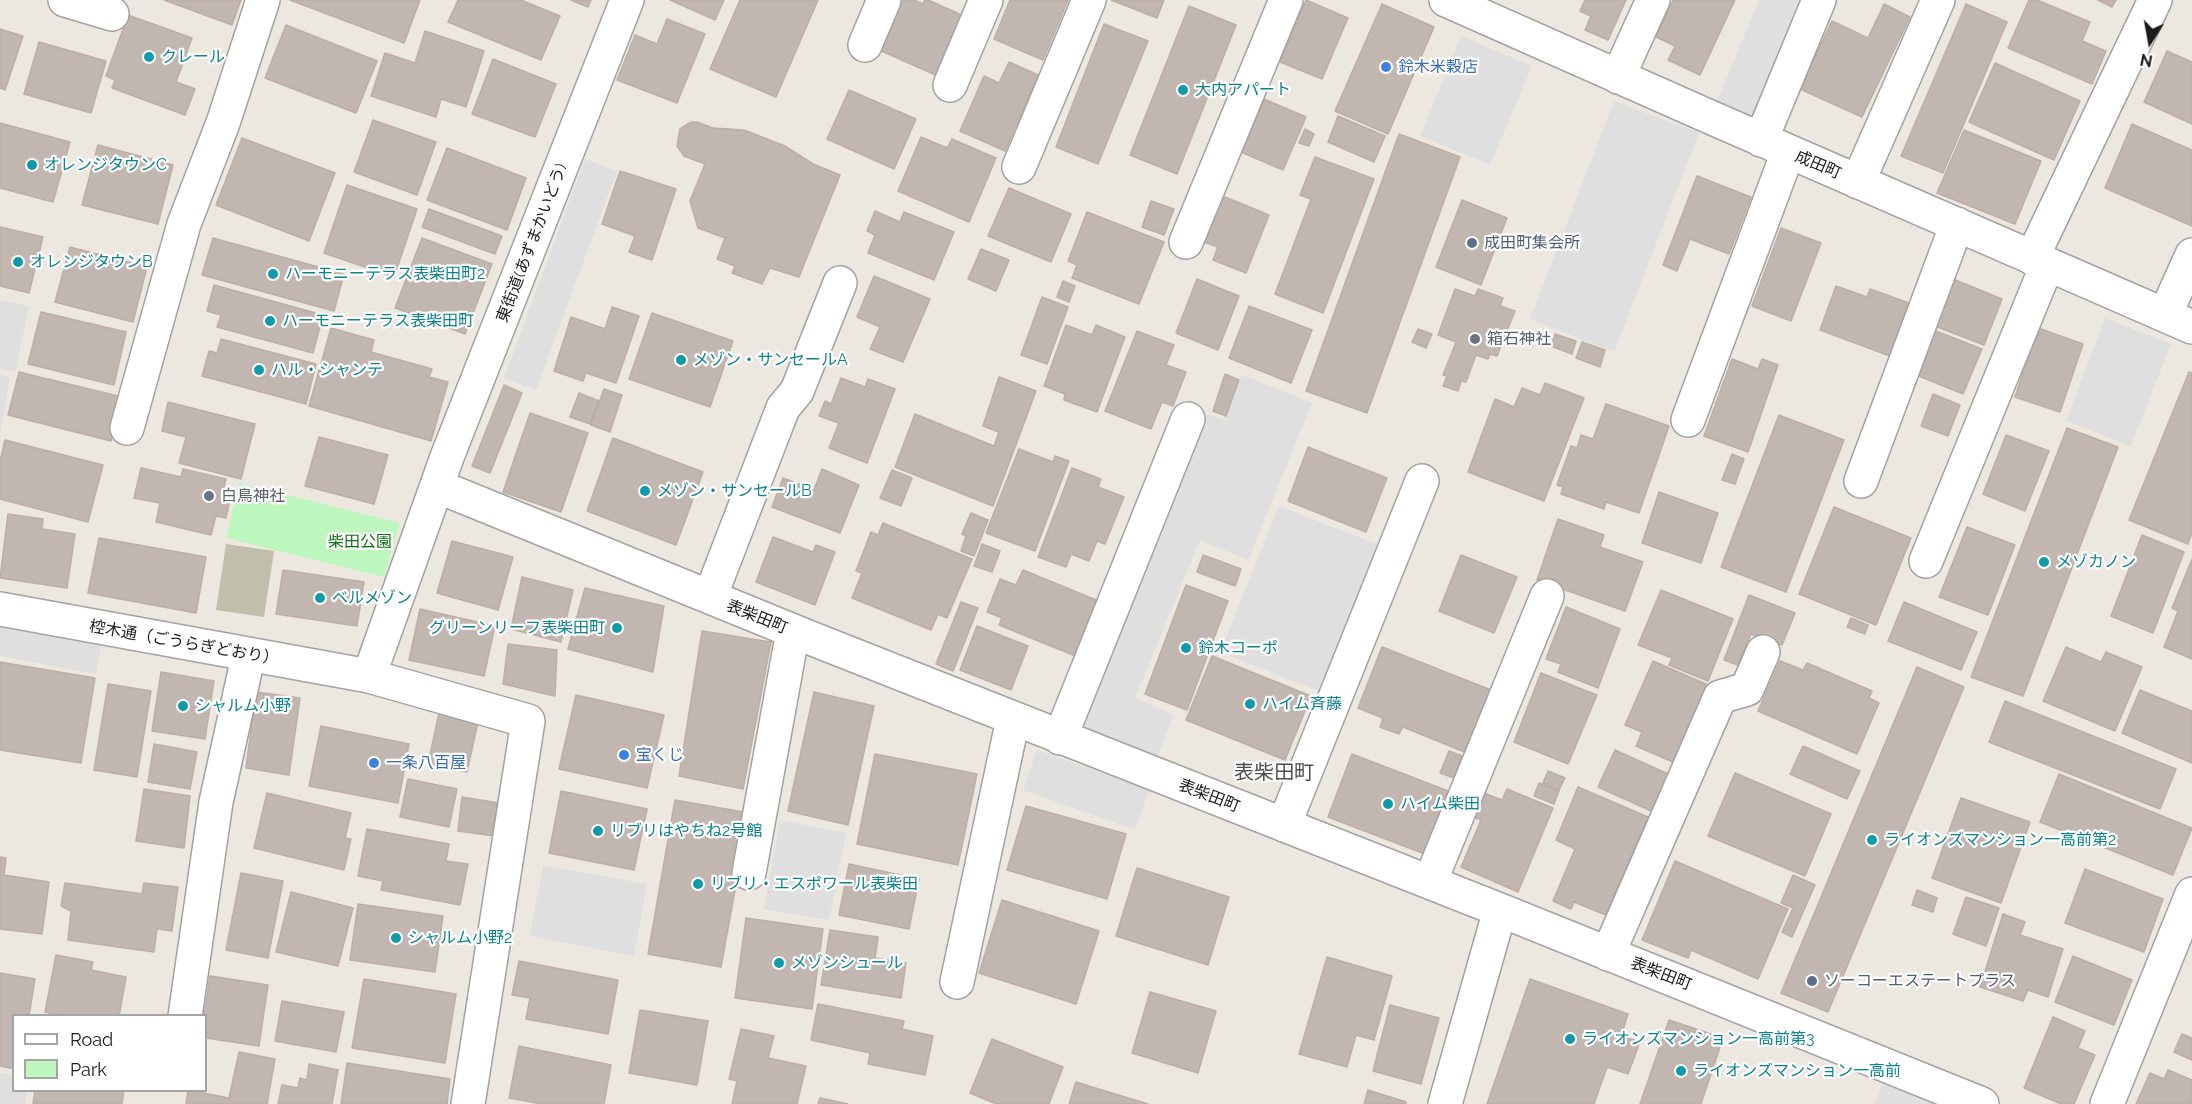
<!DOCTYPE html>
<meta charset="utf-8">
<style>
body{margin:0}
#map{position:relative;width:2192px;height:1104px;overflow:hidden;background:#ece8e0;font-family:Raleway,sans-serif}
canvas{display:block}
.legend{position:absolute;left:12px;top:1014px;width:195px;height:78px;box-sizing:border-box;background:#fff;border:2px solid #a4a4a4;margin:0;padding:8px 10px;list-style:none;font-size:18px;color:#1b1b1b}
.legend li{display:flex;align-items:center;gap:12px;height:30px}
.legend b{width:30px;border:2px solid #a4a4a4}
.north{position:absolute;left:2120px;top:12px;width:60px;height:60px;-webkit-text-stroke:4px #fff;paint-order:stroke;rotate:191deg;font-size:16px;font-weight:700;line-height:24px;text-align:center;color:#1b1b1b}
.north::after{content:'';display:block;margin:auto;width:21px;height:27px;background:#1b1b1b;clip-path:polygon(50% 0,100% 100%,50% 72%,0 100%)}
</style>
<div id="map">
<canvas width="2192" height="1104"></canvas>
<ul class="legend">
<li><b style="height:8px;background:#fff"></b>Road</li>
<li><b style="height:16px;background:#bdf7be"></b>Park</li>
</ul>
<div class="north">N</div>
</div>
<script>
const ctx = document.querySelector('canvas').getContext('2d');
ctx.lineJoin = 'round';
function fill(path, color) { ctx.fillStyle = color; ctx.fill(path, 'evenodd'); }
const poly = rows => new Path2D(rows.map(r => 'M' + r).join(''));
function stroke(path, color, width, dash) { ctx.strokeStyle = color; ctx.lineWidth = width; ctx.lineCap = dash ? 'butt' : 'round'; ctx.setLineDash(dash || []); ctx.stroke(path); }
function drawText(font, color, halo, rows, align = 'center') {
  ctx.font = font + ' Raleway,"Noto Sans JP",sans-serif'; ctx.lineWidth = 4.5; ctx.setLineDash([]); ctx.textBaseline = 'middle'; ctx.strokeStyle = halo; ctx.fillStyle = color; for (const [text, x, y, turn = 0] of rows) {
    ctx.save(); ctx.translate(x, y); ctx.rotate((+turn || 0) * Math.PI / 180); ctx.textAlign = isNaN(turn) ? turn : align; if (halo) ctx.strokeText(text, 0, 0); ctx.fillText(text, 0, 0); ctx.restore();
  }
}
const construction = poly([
 [226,544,274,551,264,617,216,610]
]);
const park = poly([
 [239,483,400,523,384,577,226,538]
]);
const parking = poly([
 [1759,0,1812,0,1763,120,1717,101],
 [1461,36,1532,66,1490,165,1420,136],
 [1614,101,1699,133,1614,352,1530,319],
 [585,159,617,171,536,390,504,378],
 [0,300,29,306,15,372,0,368],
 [2105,318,2171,344,2131,446,2066,421],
 [0,375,10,377,0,433],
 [1242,375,1312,403,1248,560,1200,540,1135,698,1174,715,1156,760,1080,729,1207,414,1224,420],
 [1279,506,1384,547,1325,694,1220,652],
 [0,625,101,643,96,674,0,656],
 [1037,750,1149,790,1135,830,1023,790],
 [780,820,846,833,829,920,764,909],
 [543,865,647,884,634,956,530,936],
 [0,1073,13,1075,14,1090,27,1091,25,1104,0,1104],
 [1883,1083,1938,1104,1875,1104]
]);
const building = poly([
 [164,0,241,0,232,25,164,0],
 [290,0,420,0,404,43,290,0],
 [458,0,521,0,560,16,541,60,448,22,458,0],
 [571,0,591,0,588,7,571,0],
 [670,0,724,0,715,20,670,0],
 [740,0,818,0,776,97,710,69,740,0],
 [901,0,914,0,923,4,925,0,928,0,964,16,938,76,879,50,901,0],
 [1010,0,1068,0,1043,60,994,39,1010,0],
 [1111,0,1164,0,1157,18,1111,0],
 [1306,0,1348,18,1322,79,1280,62,1306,0],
 [1585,0,1626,0,1608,40,1585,30,1591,16,1580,11,1585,0],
 [1673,0,1735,0,1700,75,1668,60,1675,46,1656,37,1673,0],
 [2029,0,2037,0,2090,22,2082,41,2106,51,2092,84,2008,48,2029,0],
 [2098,0,2116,0,2112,7,2098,0],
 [1382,4,1434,27,1388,134,1335,111,1382,4],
 [1884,4,1910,17,1862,117,1800,89,1832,21,1868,38,1884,4],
 [1966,4,2007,22,1943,173,1901,156,1966,4],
 [1189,6,1236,25,1177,174,1130,155,1189,6],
 [128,15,192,38,176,82,195,89,185,115,112,88,115,80,106,76,128,15],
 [667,19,705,34,677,103,617,80,635,35,657,44,667,19],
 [1104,24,1148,41,1098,164,1056,147,1104,24],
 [286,25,377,61,356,113,265,78,286,25],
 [0,29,23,36,5,90,0,88,0,29],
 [425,31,484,51,466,107,441,99,436,117,371,96,385,53,415,63,425,31],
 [39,42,106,61,91,113,24,94,39,42],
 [2167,51,2192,62,2192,124,2144,102,2167,51],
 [493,59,556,84,535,137,472,114,493,59],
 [1009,62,1038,75,1005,151,960,131,984,76,999,83,1009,62],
 [1995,63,2080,101,2054,160,1969,122,1995,63],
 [849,90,916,119,894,169,827,139,849,90],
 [1264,99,1306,117,1283,170,1241,152,1264,99],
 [1338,116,1385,136,1374,162,1328,142,1338,116],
 [373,120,436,142,417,195,354,172,373,120],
 [691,122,697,122,713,128,744,130,785,146,813,164,840,175,799,277,770,268,762,284,732,273,735,266,717,259,725,238,698,228,690,201,705,164,684,156,677,146,680,129,691,122],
 [0,123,70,142,53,202,0,188,0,123],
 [2132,124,2192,150,2192,226,2105,188,2132,124],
 [1305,129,1314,134,1309,146,1299,143,1305,129],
 [1964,130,2041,161,2015,224,1937,193,1964,130],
 [1399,134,1460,157,1367,413,1306,391,1399,134],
 [921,137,947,148,952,139,996,158,969,222,898,191,921,137],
 [242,138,335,173,309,241,216,205,242,138],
 [98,145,173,165,158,224,82,205,98,145],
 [447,148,526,178,507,230,427,200,447,148],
 [1315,157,1374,179,1323,313,1275,294,1311,199,1300,195,1315,157],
 [620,171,676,189,652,260,629,252,635,236,602,224,620,171],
 [1697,176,1751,197,1729,254,1690,239,1677,271,1663,265,1697,176],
 [347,185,417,209,394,277,324,253,347,185],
 [1009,188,1071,214,1051,262,988,236,1009,188],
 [1220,195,1269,215,1246,273,1213,260,1218,247,1201,241,1220,195],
 [1462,200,1507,218,1481,285,1436,267,1462,200],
 [1151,201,1174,209,1164,235,1142,227,1151,201],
 [429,209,502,236,495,254,422,227,429,209],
 [875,211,900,222,904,212,954,232,934,280,868,253,875,235,867,231,875,211],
 [1087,212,1164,242,1139,304,1072,278,1077,265,1068,261,1087,212],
 [0,227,43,237,29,293,0,286,0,227],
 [1781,228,1821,243,1791,321,1752,306,1781,228],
 [213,238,344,274,334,311,202,275,213,238],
 [422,238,492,264,465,334,395,308,422,238],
 [70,247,147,267,133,322,55,302,70,247],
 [981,249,1009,260,996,291,968,279,981,249],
 [874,276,930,299,903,362,870,349,880,327,857,317,874,276],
 [1948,277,2002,299,1984,345,1930,324,1948,277],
 [1197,279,1239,296,1218,350,1176,333,1197,279],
 [1063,281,1075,286,1069,302,1057,297,1063,281],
 [214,285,323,315,313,353,217,327,221,315,207,311,214,285],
 [1836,286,1867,297,1870,289,1909,303,1890,356,1820,330,1836,286],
 [1455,289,1475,296,1478,289,1503,298,1500,306,1515,311,1497,356,1490,354,1488,359,1476,355,1466,382,1461,381,1458,391,1443,386,1447,376,1443,375,1456,342,1438,335,1455,289],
 [1042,297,1068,307,1047,364,1021,355,1042,297],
 [1249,306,1312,330,1291,383,1229,358,1249,306],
 [612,307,639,316,616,383,586,373,583,381,554,371,571,317,605,329,612,307],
 [41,312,126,332,114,385,28,364,41,312],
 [652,313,733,341,710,407,629,379,652,313],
 [1066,325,1092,335,1096,325,1125,337,1097,412,1064,400,1065,394,1044,386,1066,325],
 [331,328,374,340,371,352,432,369,429,377,448,382,431,441,309,406,331,328],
 [1928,328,1982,349,1963,394,1909,372,1928,328],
 [2038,328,2083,344,2060,412,2015,397,2038,328],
 [1418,329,1432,334,1426,348,1412,342,1418,329],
 [1137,331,1174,345,1166,365,1186,372,1173,406,1162,402,1151,429,1105,411,1137,331],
 [1555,334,1576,341,1572,354,1551,346,1555,334],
 [221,339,316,364,306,404,202,376,209,351,217,353,221,339],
 [1582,342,1605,350,1600,367,1576,358,1582,342],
 [1732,359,1758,369,1762,359,1778,365,1748,452,1704,436,1732,359],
 [19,372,122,397,111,441,8,415,19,372],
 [2189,372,2192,373,2192,533,2188,544,2129,520,2189,372],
 [1225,374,1239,380,1226,416,1213,411,1225,374],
 [999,377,1036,391,993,506,895,467,915,414,994,446,999,432,983,426,999,377],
 [841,378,865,387,868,379,895,389,867,463,829,448,839,423,819,416,825,401,831,404,841,378],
 [1545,383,1584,398,1544,501,1468,472,1495,399,1514,407,1522,388,1540,395,1545,383],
 [504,385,522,393,490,473,472,466,504,385],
 [604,389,622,395,610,432,591,425,604,389],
 [579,393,599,401,590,424,570,417,579,393],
 [1933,394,1960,405,1948,436,1921,426,1933,394],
 [168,402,255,424,241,479,179,463,186,437,162,431,168,402],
 [1606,404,1669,426,1639,513,1606,502,1604,509,1561,494,1563,487,1557,485,1571,446,1577,448,1581,435,1593,439,1606,404],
 [530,413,588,433,561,512,503,492,530,413],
 [1779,415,1844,440,1786,592,1721,567,1779,415],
 [2067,428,2118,447,2023,696,1971,677,2067,428],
 [2006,435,2049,451,2025,511,1983,494,2006,435],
 [319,437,388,455,374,504,305,486,319,437],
 [613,438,703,472,676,545,587,511,613,438],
 [5,440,103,465,88,522,0,499,0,461,5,440],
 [1308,447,1387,478,1366,532,1288,501,1308,447],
 [1019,449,1053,462,1055,456,1069,461,1035,551,986,533,1019,449],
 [1732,454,1744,459,1735,484,1722,480,1732,454],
 [141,468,181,477,183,469,226,479,222,497,230,499,226,518,216,516,211,535,156,522,160,503,134,498,141,468],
 [1072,468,1101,479,1098,487,1124,497,1105,544,1097,541,1089,561,1071,554,1066,567,1038,557,1072,468],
 [822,469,859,485,840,533,772,507,783,478,814,490,822,469],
 [892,470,912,478,901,506,880,498,892,470],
 [1659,492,1718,513,1701,563,1642,543,1659,492],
 [1834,507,1911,538,1876,625,1799,594,1834,507],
 [971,513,988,520,974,556,961,551,966,536,962,534,971,513],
 [8,514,43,519,42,529,75,534,67,588,0,578,8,514],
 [1558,519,1604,535,1600,547,1643,562,1625,611,1537,580,1558,519],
 [883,523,972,559,947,618,938,614,931,630,852,598,862,573,856,571,871,532,878,535,883,523],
 [1967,527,2015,545,1988,615,1939,597,1967,527],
 [2142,535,2184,552,2153,633,2111,616,2142,535],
 [773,537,813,552,816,545,835,552,815,605,756,582,773,537],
 [99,538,206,557,196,613,88,593,99,538],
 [452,541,513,557,498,610,437,593,452,541],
 [982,544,1000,551,992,572,974,566,982,544],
 [1203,555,1241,569,1235,586,1197,572,1203,555],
 [1461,555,1517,577,1494,633,1439,611,1461,555],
 [2192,559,2192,659,2164,647,2178,611,2172,608,2192,559],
 [283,570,364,582,357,626,276,614,283,570],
 [1023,570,1101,602,1078,657,999,625,1002,618,987,612,1000,579,1016,585,1023,570],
 [522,577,573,590,561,642,511,629,522,577],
 [1186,585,1228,601,1187,710,1145,694,1186,585],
 [585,588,664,606,653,672,568,649,585,588],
 [1661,590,1733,619,1708,681,1669,665,1672,658,1638,645,1661,590],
 [1749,595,1795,613,1782,645,1751,634,1738,665,1724,660,1749,595],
 [961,602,978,608,953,671,936,664,961,602],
 [1904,602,1977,632,1961,670,1888,641,1904,602],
 [1566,607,1620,629,1598,688,1558,672,1561,664,1546,659,1566,607],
 [420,609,495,626,484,676,409,660,420,609],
 [1851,618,1868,625,1865,634,1847,627,1851,618],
 [977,626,1028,646,1011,690,960,670,977,626],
 [702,631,771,642,743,789,679,776,702,631],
 [508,644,557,650,555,696,503,684,508,644],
 [1382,647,1491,690,1467,753,1403,727,1399,734,1380,727,1383,718,1358,708,1382,647],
 [2066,647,2101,662,2106,652,2142,667,2115,731,2043,701,2066,647],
 [1212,656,1311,696,1285,760,1186,720,1212,656],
 [1653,661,1708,685,1675,763,1636,746,1642,732,1625,725,1653,661],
 [1780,661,1803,670,1807,663,1872,691,1869,698,1879,703,1857,754,1758,711,1780,661],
 [0,662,95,678,81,763,0,750,0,662],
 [1917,667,1964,687,1828,1012,1781,993,1917,667],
 [161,672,214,681,205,739,152,731,161,672],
 [1541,673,1597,695,1568,764,1514,742,1541,673],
 [108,684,151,691,137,777,94,770,108,684],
 [2140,690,2192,711,2192,763,2122,733,2140,690],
 [256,692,300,698,289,775,246,768,256,692],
 [814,692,874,706,848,825,788,811,814,692],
 [576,695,664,715,647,788,559,769,576,695],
 [2005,701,2176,769,2160,809,1989,742,2005,701],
 [439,713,478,722,467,772,428,764,439,713],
 [321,726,409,744,398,803,309,786,321,726],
 [154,744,197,752,190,789,148,782,154,744],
 [1803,746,1860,771,1847,799,1790,774,1803,746],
 [1615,750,1668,774,1651,811,1598,787,1615,750],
 [1449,751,1462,756,1454,778,1440,773,1449,751],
 [875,754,977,774,958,865,857,844,875,754],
 [1352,754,1448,791,1425,854,1328,817,1352,754],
 [1548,771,1565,778,1559,790,1543,783,1548,771],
 [1735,773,1831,814,1805,876,1708,836,1735,773],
 [2059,774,2192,828,2173,875,2040,822,2059,774],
 [408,779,457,789,449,827,400,817,408,779],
 [1539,783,1559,791,1554,804,1534,796,1539,783],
 [1578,787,1648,817,1606,915,1574,902,1571,909,1553,901,1575,849,1556,840,1578,787],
 [144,789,190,796,184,848,136,841,144,789],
 [1507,789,1553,808,1518,892,1461,867,1481,820,1471,816,1481,792,1502,800,1507,789],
 [561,791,647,809,634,870,549,853,561,791],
 [267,793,351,813,345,838,351,839,344,870,254,848,267,793],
 [462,797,499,803,494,836,458,831,462,797],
 [1961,798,2030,822,2001,903,1932,878,1961,798],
 [675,800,749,813,721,967,648,954,675,800],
 [1026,806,1126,834,1107,899,1007,870,1026,806],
 [367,829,449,844,446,861,468,864,460,905,381,890,383,881,358,876,367,829],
 [0,857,6,858,4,875,49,882,42,934,0,929,0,857],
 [1675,861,1788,909,1758,979,1691,950,1688,958,1642,940,1675,861],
 [849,864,919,879,909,929,839,915,849,864],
 [1137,868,1229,897,1208,965,1116,936,1137,868],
 [2085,869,2163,899,2144,952,2065,923,2085,869],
 [241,873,283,881,268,958,226,950,241,873],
 [1793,875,1815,885,1792,937,1782,932,1793,908,1781,903,1793,875],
 [65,883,142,894,144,883,178,887,172,931,157,929,154,952,68,940,71,911,61,906,65,883],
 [1917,890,1937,898,1933,912,1912,905,1917,890],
 [291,892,353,908,338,966,276,952,291,892],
 [1966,897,1999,908,1986,946,1953,934,1966,897],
 [1002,900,1099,931,1076,1004,979,973,1002,900],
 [358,904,443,916,435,972,350,960,358,904],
 [2003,914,2025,922,2020,935,2063,949,2048,997,2028,990,2023,1001,1980,987,2003,914],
 [746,918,823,929,812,1009,735,998,746,918],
 [830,930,878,937,875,958,906,963,901,998,821,985,830,930],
 [56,955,93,962,91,970,126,977,119,1016,63,1016,45,1012,56,955],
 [2073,956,2132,980,2114,1025,2055,1002,2073,956],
 [1327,957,1392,976,1374,1040,1356,1035,1347,1067,1299,1054,1327,957],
 [519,961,618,980,608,1034,526,1019,530,998,512,995,519,961],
 [0,973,35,979,29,1016,14,1016,14,1069,0,1066,0,973],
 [210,976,268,985,259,1046,206,1038,206,1016,204,1016,210,976],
 [364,979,456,994,445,1063,352,1048,364,979],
 [1530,979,1628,1014,1621,1036,1640,1042,1628,1074,1607,1067,1594,1104,1487,1104,1530,979],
 [1150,992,1216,1011,1198,1073,1132,1053,1150,992],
 [282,1001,344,1012,336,1052,275,1041,282,1001],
 [818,1004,904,1021,902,1029,933,1036,925,1075,868,1064,870,1053,811,1040,818,1004],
 [1390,1005,1439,1018,1421,1084,1373,1071,1390,1005],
 [640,1010,708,1021,697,1085,629,1073,640,1010],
 [2053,1017,2085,1031,2078,1048,2095,1055,2074,1104,2061,1104,2024,1088,2053,1017],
 [1669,1020,1723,1038,1701,1104,1640,1104,1669,1020],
 [741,1029,774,1036,768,1058,806,1066,797,1104,732,1104,737,1081,729,1079,741,1029],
 [2182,1034,2192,1038,2192,1060,2174,1052,2182,1034],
 [992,1039,1063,1067,1049,1104,996,1104,970,1093,992,1039],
 [519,1046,611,1065,604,1104,542,1104,509,1098,519,1046],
 [239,1052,275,1059,267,1104,186,1104,188,1090,229,1098,239,1052],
 [347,1063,450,1079,447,1104,341,1104,347,1063],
 [309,1064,338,1070,332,1104,278,1104,282,1085,298,1088,300,1078,307,1080,309,1064],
 [2168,1070,2192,1080,2192,1104,2136,1104,2150,1073,2164,1079,2168,1070],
 [1076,1082,1148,1104,1069,1104,1076,1082],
 [35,1090,124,1090,122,1104,33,1104,35,1090],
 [1368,1090,1406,1102,1406,1104,1364,1104,1368,1090],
 [820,1098,848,1104,818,1104,820,1098]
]);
const minor = poly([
 [65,0,112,14],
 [1446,0,1710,117,2192,327],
 [865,45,884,0],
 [1618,77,1653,0],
 [950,85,986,0],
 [1761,140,1819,0],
 [1019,167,1089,0],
 [1858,182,1938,0],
 [1186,242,1286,0],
 [2032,258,2155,0],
 [2165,315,2192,255],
 [1688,420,1788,152],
 [127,428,184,224,223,123,263,0],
 [1861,481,1957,224],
 [437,486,813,639,1500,910,1982,1104],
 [1926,561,2047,265],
 [710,597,783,408,797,391,840,283],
 [0,609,369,676,528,721,468,1104],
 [369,676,447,457,627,0],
 [1060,738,1188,419],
 [1284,825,1422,481],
 [749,873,793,631],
 [1430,882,1547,596],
 [1608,954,1720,697,1747,689,1763,652],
 [957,982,1013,719],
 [185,1016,216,802,245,671,246,654],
 [1445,1104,1500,910],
 [2107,1104,2192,894]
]);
const markers = [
 [149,57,6,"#0f9aa8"],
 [1386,67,6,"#3f7fe0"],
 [1183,90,6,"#0f9aa8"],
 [32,165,6,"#0f9aa8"],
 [1472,243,6,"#5c6f8a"],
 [18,262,6,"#0f9aa8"],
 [273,274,6,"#0f9aa8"],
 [270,321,6,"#0f9aa8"],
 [1475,339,6,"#6b7280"],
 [681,360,6,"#0f9aa8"],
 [259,370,6,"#0f9aa8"],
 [645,491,6,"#0f9aa8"],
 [209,496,6,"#6b7280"],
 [2044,562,6,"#0f9aa8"],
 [320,598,6,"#0f9aa8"],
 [617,628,6,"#0f9aa8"],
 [1186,648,6,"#0f9aa8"],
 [1250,704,6,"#0f9aa8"],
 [183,706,6,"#0f9aa8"],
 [624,755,6,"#3f7fe0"],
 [374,763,6,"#3f7fe0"],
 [1388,804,6,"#0f9aa8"],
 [598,831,6,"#0f9aa8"],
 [1872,840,6,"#0f9aa8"],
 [698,884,6,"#0f9aa8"],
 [396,938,6,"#0f9aa8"],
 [779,963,6,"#0f9aa8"],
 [1812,981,6,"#5c6f8a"],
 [1570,1039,6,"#0f9aa8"],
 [1681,1071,6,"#0f9aa8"]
];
const cultureNames = [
 ["クレール",161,57],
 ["大内アパート",1195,90],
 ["オレンジタウンC",44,165],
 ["オレンジタウンB",30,262],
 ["ハーモニーテラス表柴田町2",285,274],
 ["ハーモニーテラス表柴田町",282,321],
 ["メゾン・サンセールA",693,360],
 ["ハル・シャンテ",271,370],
 ["メゾン・サンセールB",657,491],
 ["メゾカノン",2056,562],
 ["ベルメゾン",332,598],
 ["グリーンリーフ表柴田町",605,628,"right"],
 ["鈴木コーポ",1198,648],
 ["ハイム斉藤",1262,704],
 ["シャルム小野",195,706],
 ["ハイム柴田",1400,804],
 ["リブリはやちね2号館",610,831],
 ["ライオンズマンション一高前第2",1884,840],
 ["リブリ・エスポワール表柴田",710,884],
 ["シャルム小野2",408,938],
 ["メゾンシュール",791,963],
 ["ライオンズマンション一高前第3",1582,1039],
 ["ライオンズマンション一高前",1693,1071]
];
const shopNames = [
 ["鈴木米穀店",1398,67],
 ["宝くじ",636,755],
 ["一条八百屋",386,763]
];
const streetNames = [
 ["成田町",1818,165,23],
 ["東街道(あずまかいどう)",532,243,-69],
 ["表柴田町",757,617,22],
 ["椌木通（ごうらぎどおり）",184,643,10],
 ["表柴田町",1209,796,21],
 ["表柴田町",1661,974,21]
];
const serviceNames = [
 ["成田町集会所",1484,243],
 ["ソーコーエステートプラス",1824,981]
];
const worshipNames = [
 ["箱石神社",1487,339],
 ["白鳥神社",221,496]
];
const parkNames = [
 ["柴田公園",360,542]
];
const quarterNames = [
 ["表柴田町",1274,773]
];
fill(construction, '#c0bfac');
fill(park, '#bdf7be');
fill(parking, '#dfdfdf');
fill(building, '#c1b7b0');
stroke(building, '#bdaea3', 1.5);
stroke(minor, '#a2a2a2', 36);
stroke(minor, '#fff', 33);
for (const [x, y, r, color] of markers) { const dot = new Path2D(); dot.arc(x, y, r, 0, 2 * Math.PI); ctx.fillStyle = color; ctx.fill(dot); stroke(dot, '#fff', 2); }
drawText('16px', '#0d838f', '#fff', cultureNames, 'left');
drawText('16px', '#366cbe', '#fff', shopNames, 'left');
drawText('16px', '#1b1b1b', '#fff', streetNames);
drawText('16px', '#4e5e75', '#fff', serviceNames, 'left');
drawText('16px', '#5b616d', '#fff', worshipNames, 'left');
drawText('16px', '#0d7411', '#fff', parkNames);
drawText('20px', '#4e4e4e', '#fff', quarterNames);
</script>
